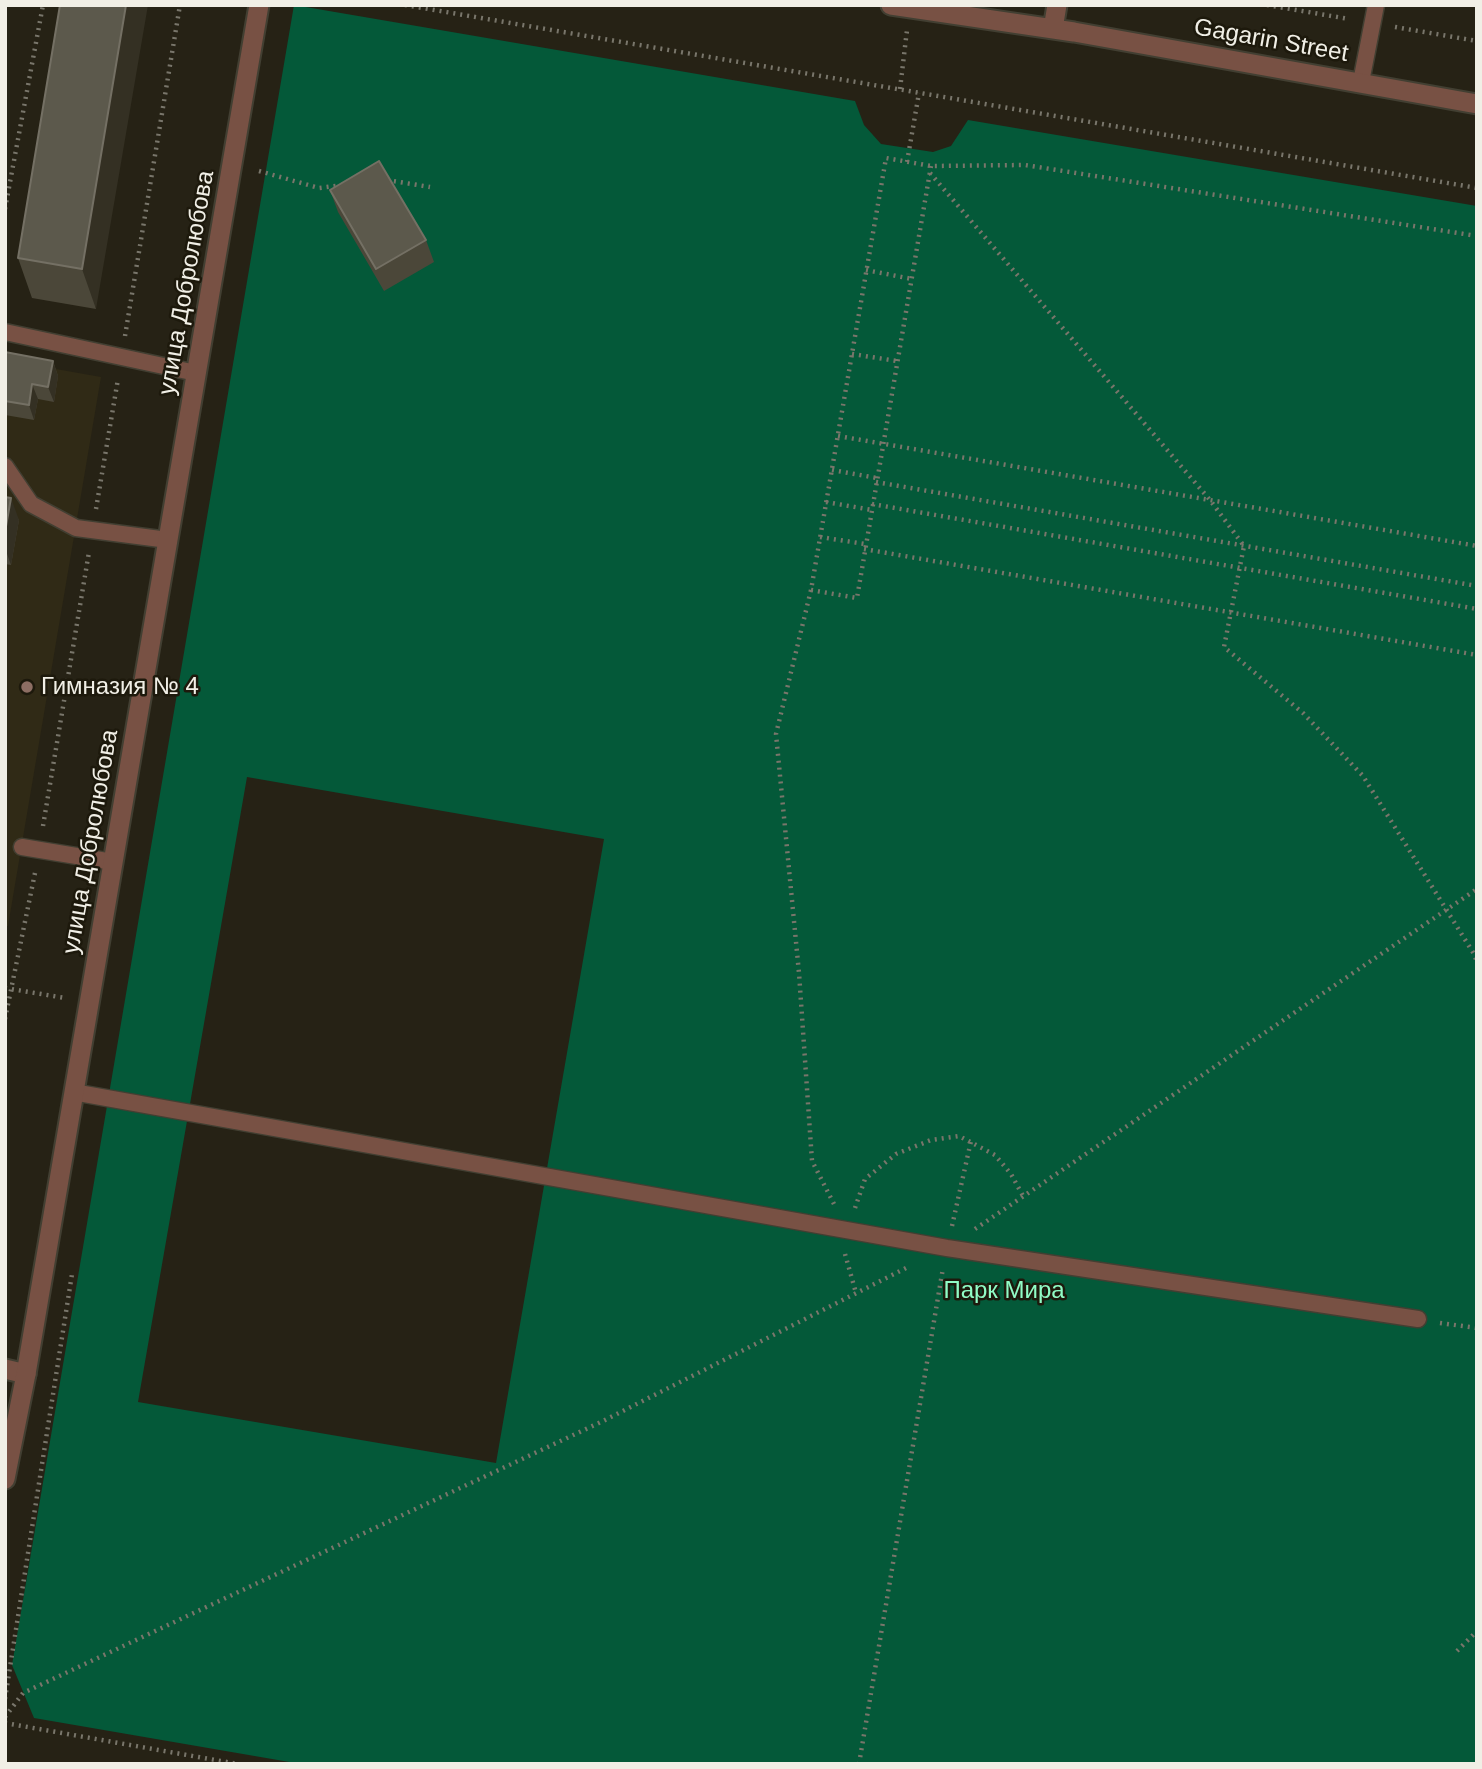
<!DOCTYPE html>
<meta charset="utf-8">
<style>
body{margin:0}
#map{position:relative;width:1482px;height:1769px;overflow:hidden;background:#262215;font-family:Helvetica,sans-serif}
canvas{display:block}
.frame{position:absolute;inset:0;border:7px solid #f1efe6;pointer-events:none}
</style>
<div id="map">
<canvas width="1482" height="1769"></canvas>
<div class="frame"></div>
</div>
<script>
const ctx = document.querySelector('canvas').getContext('2d');
ctx.lineJoin = 'round';
function fill(path, color) { ctx.fillStyle = color; ctx.fill(path, 'evenodd'); }
const poly = rows => new Path2D(rows.map(r => 'M' + r).join(''));
function stroke(path, color, width, dash) { ctx.strokeStyle = color; ctx.lineWidth = width; ctx.lineCap = dash ? 'butt' : 'round'; ctx.setLineDash(dash || []); ctx.stroke(path); }
function drawText(font, color, halo, rows, align = 'center') {
  ctx.font = font + ' Helvetica,sans-serif'; ctx.lineWidth = 5; ctx.setLineDash([]); ctx.textBaseline = 'middle'; ctx.strokeStyle = halo; ctx.fillStyle = color; for (const [text, x, y, turn = 0] of rows) {
    ctx.save(); ctx.translate(x, y); ctx.rotate((+turn || 0) * Math.PI / 180); ctx.textAlign = isNaN(turn) ? turn : align; if (halo) ctx.strokeText(text, 0, 0); ctx.fillText(text, 0, 0); ctx.restore();
  }
}
const built = poly([
 [5,360,101,377,8,926,5,926]
]);
const green = poly([
 [294,5,855,101,864,125,881,144,933,152,951,146,968,120,1477,206,1477,1764,301,1764,34,1718,12,1665],
 [247,777,604,839,496,1463,138,1402]
]);
const path = poly([
 [405,5,1477,188],
 [1267,5,1349,19],
 [1395,27,1477,41],
 [900,89,907,30],
 [907,162,919,93],
 [931,166,857,598,811,590,886,158,931,166,1025,165,1477,236],
 [259,171,319,188,343,185],
 [930,173,1210,500,1244,546,1224,647,1303,713,1363,776,1474,954,1477,962],
 [387,180,430,187],
 [5,209,43,5],
 [866,270,912,279],
 [125,336,180,5],
 [852,354,897,361],
 [838,436,1477,546],
 [832,470,877,478],
 [876,482,1477,586],
 [826,502,872,510],
 [872,504,1477,609],
 [96,509,118,379],
 [820,537,865,544],
 [864,549,1477,655],
 [811,590,776,734,799,973,812,1161,834,1204],
 [43,826,89,552],
 [5,988,65,998],
 [5,1019,35,873],
 [855,1208,865,1179,896,1154,931,1140,959,1136,995,1155,1011,1174,1023,1196],
 [952,1226,971,1141],
 [975,1229,1477,889],
 [845,1254,856,1293],
 [1440,1323,1477,1328],
 [1457,1651,1477,1631],
 [5,1699,72,1274],
 [5,1717,23,1693,601,1422,910,1266],
 [5,1723,238,1764],
 [859,1764,943,1268]
]);
const service = poly([
 [1361,82,1376,5],
 [5,332,196,373],
 [5,466,31,504,76,528,168,540],
 [22,847,113,862],
 [73,1092,947,1248,1418,1319]
]);
const minor = poly([
 [5,1369,26,1374]
]);
const tertiary = poly([
 [891,5,1074,32,1477,104],
 [1053,29,1057,5],
 [5,1479,26,1374,259,5]
]);
const wall = poly([
 [60,5,96,309,32,298,18,258],
 [330,190,426,240,434,262,384,291,338,212],
 [5,352,53,361,58,376,54,402,38,399,34,420,5,415],
 [5,497,19,520,11,565,5,564]
]);
const shadedWall = poly([
 [126,5,148,5,96,309,82,269],
 [53,361,58,376,54,402,48,387],
 [32,384,38,399,34,420,29,405],
 [11,498,19,520,11,565,5,548,5,532]
]);
const building = poly([
 [60,5,126,5,82,269,18,258,60,5],
 [379,161,426,240,376,269,330,190,379,161],
 [5,352,53,361,48,387,32,384,29,405,5,401,5,352],
 [5,497,11,498,5,532,5,497]
]);
const markers = [
 [27,687,7,"#8d6e63"]
];
const streetNames = [
 ["Gagarin Street",1271,41,10],
 ["улица Добролюбова",187,283,-80],
 ["улица Добролюбова",91,842,-80]
];
const poiNames = [
 ["Гимназия № 4",41,687]
];
const parkNames = [
 ["Парк Мира",1004,1291]
];
fill(built, '#302a16');
fill(green, '#045939');
stroke(service, '#423f32', 19);
stroke(minor, '#423f32', 23);
stroke(tertiary, '#423f32', 23);
stroke(path, '#79766b', 4.5, [2, 5]);
stroke(service, '#785144', 16);
stroke(minor, '#785144', 19);
stroke(tertiary, '#785144', 19);
fill(wall, '#4b4739');
fill(shadedWall, '#343023');
fill(building, '#5c594c');
stroke(building, '#747064', 2);
for (const [x, y, r, color] of markers) { const dot = new Path2D(); dot.arc(x, y, r, 0, 2 * Math.PI); ctx.fillStyle = color; ctx.fill(dot); stroke(dot, '#1d190c', 2.5); }
drawText('24px', '#f1efe6', '#1d190c', streetNames);
drawText('24px', '#f1efe6', '#1d190c', poiNames, 'left');
drawText('24px', '#90fcc6', '#1d190c', parkNames);
</script>
